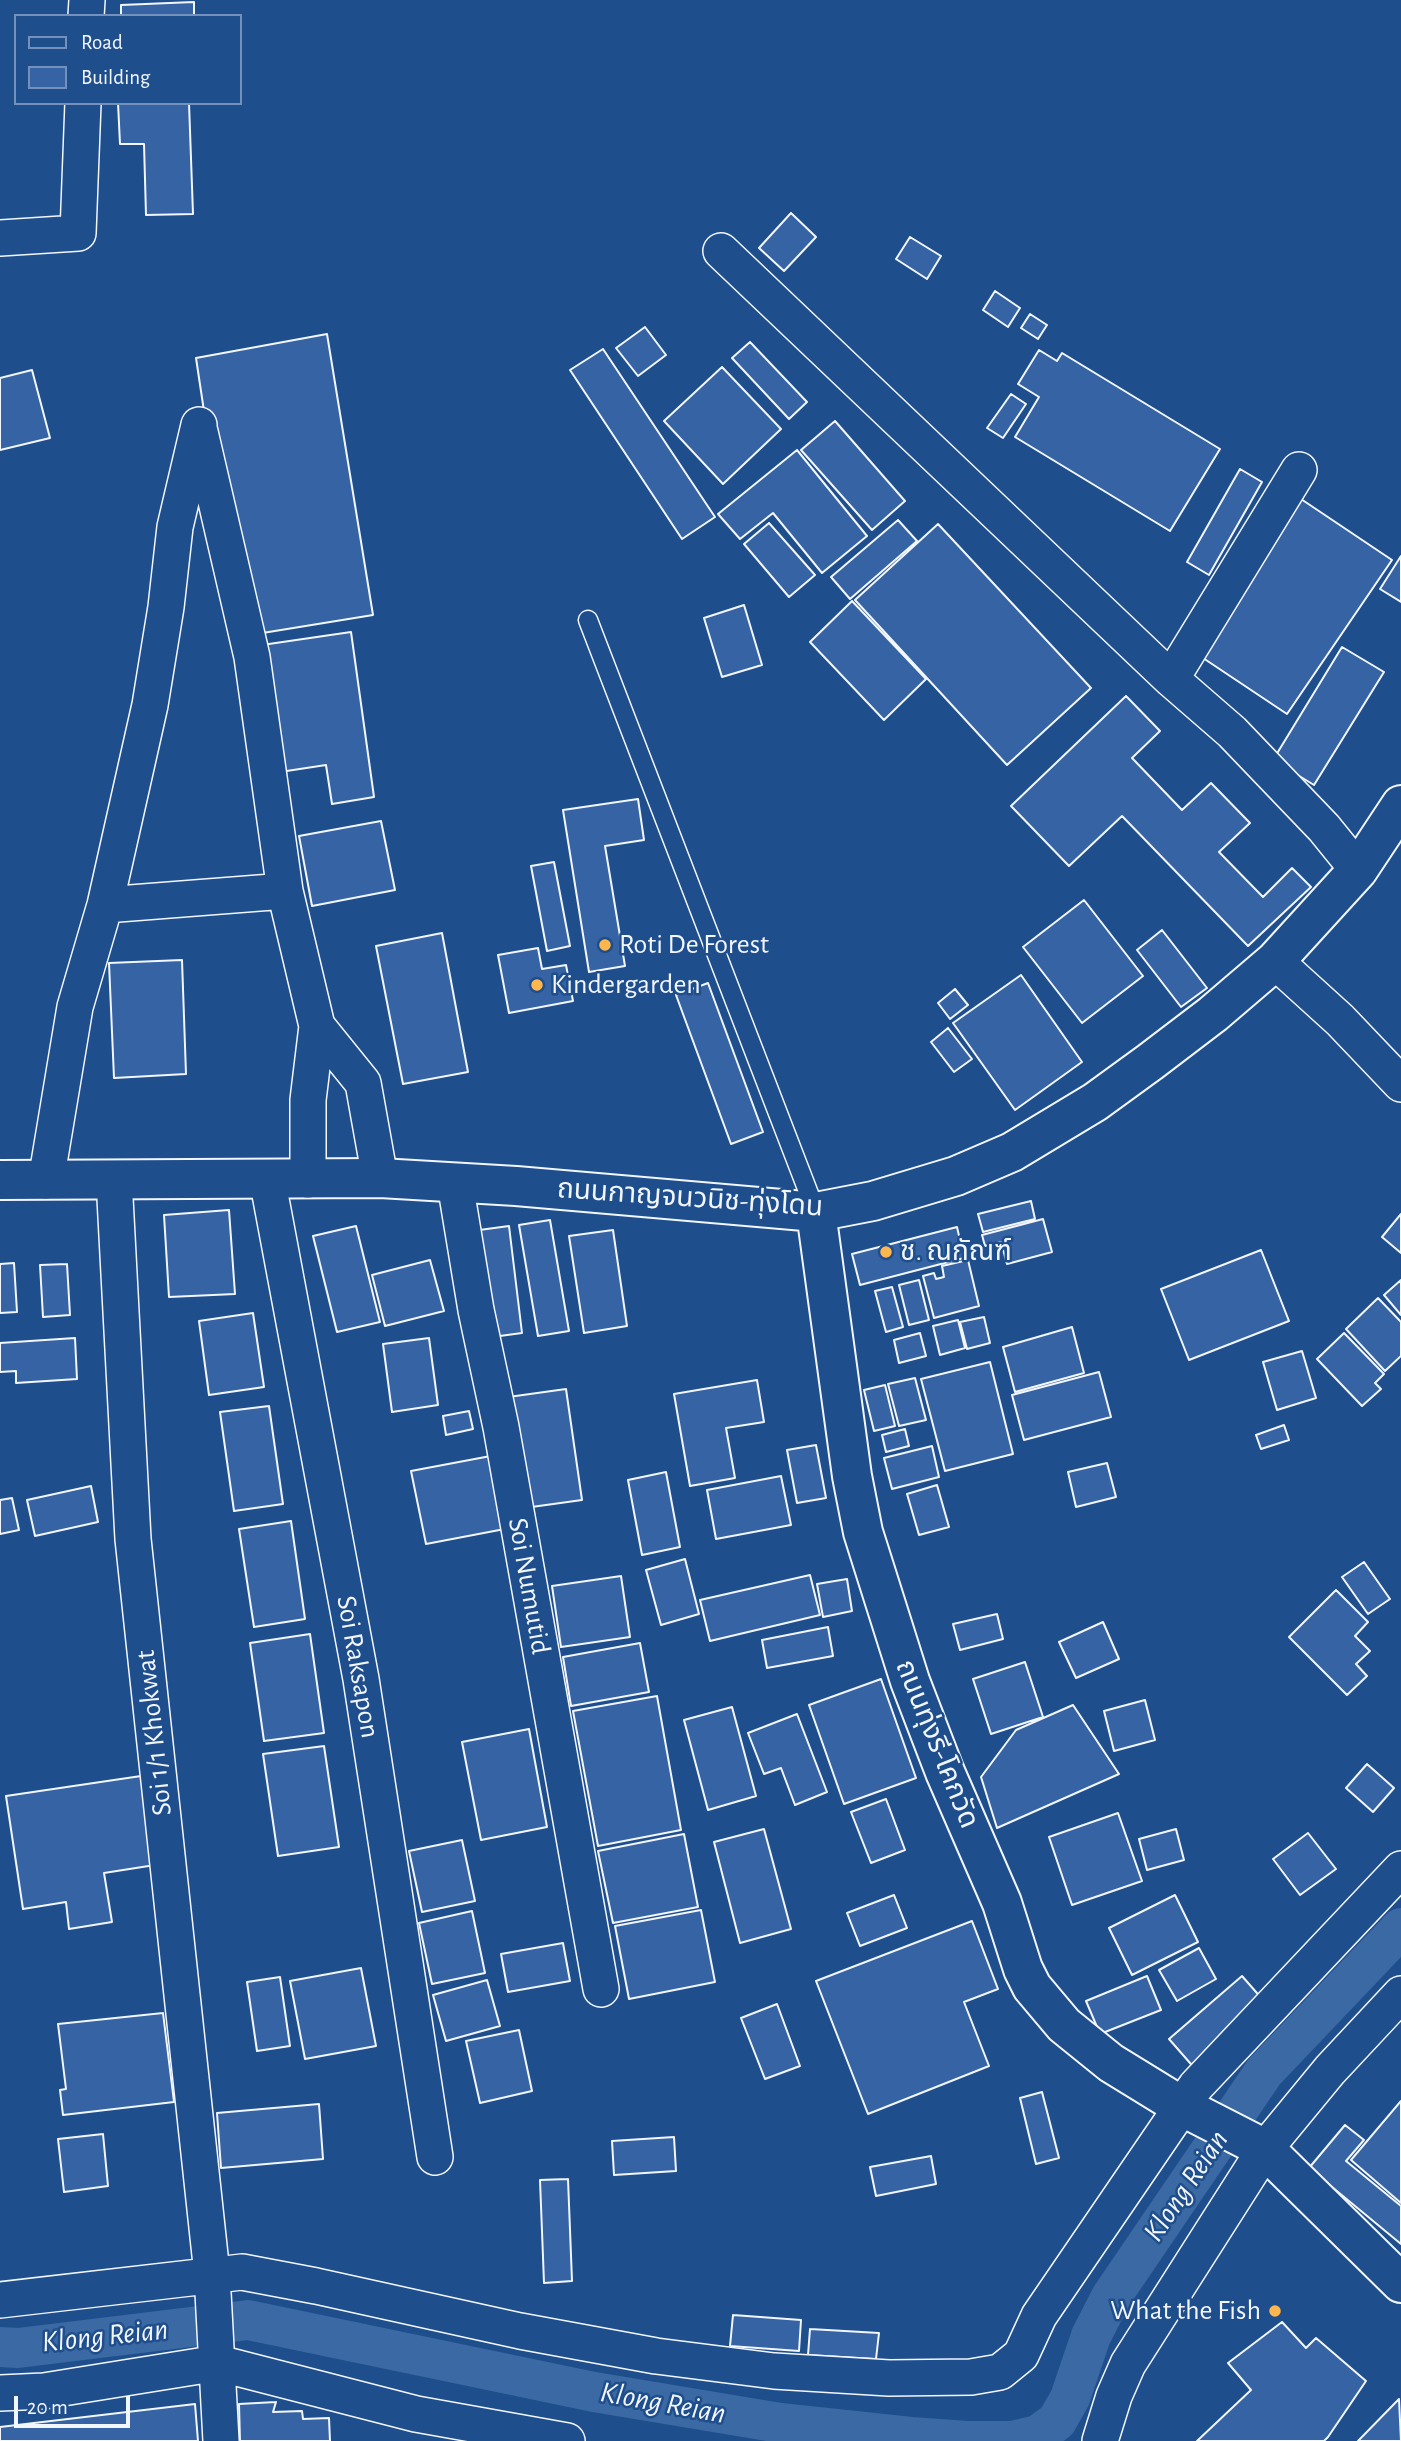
<!DOCTYPE html>
<meta charset="utf-8">
<style>
body{margin:0}
#map{position:relative;width:1401px;height:2441px;overflow:hidden;background:#1f4e8c;font-family:"Alegreya Sans",sans-serif}
canvas{display:block}
.legend{position:absolute;left:14px;top:14px;width:228px;height:91px;box-sizing:border-box;background:#1f4e8c;border:2px solid #7391ba;margin:0;padding:9px 12px;list-style:none;font-size:21px;color:#f2f6ff}
.legend li{display:flex;align-items:center;gap:14px;height:35px}
.legend b{width:35px;border:2px solid #7391ba}
.scale{position:absolute;left:14px;top:2396px;width:116px;height:32px;box-sizing:border-box;border:4px solid #f2f6ff;border-top:0;padding-left:9px;font-size:21px;line-height:24px;white-space:nowrap;color:#f2f6ff;-webkit-text-stroke:5px #1f4e8c;paint-order:stroke}
</style>
<div id="map">
<canvas width="1401" height="2441"></canvas>
<ul class="legend">
<li><b style="height:9px;background:#1f4e8c"></b>Road</li>
<li><b style="height:19px;background:#3563a3"></b>Building</li>
</ul>
<div class="scale">20 m</div>
</div>
<script>
const ctx = document.querySelector('canvas').getContext('2d');
ctx.lineJoin = 'round';
const poly = rows => new Path2D(rows.map(r => 'M' + r).join(''));
function stroke(path, color, width, dash) { ctx.strokeStyle = color; ctx.lineWidth = width; ctx.lineCap = dash ? 'butt' : 'round'; ctx.setLineDash(dash || []); ctx.stroke(path); }
function fill(path, color) { ctx.fillStyle = color; ctx.fill(path, 'evenodd'); }
function drawText(font, color, halo, rows, align = 'center') {
  ctx.font = font + ' "Alegreya Sans","Noto Sans Thai",sans-serif'; ctx.lineWidth = 5; ctx.setLineDash([]); ctx.textBaseline = 'middle'; ctx.strokeStyle = halo; ctx.fillStyle = color; for (const [text, x, y, turn = 0] of rows) {
    ctx.save(); ctx.translate(x, y); ctx.rotate((+turn || 0) * Math.PI / 180); ctx.textAlign = isNaN(turn) ? turn : align; if (halo) ctx.strokeText(text, 0, 0); ctx.fillText(text, 0, 0); ctx.restore();
  }
}
const canal = poly([
 [0,2347,18,2348,248,2320,594,2392,780,2423,911,2437,967,2441,1012,2441,1038,2435,1057,2421,1070,2398,1091,2336,1111,2297,1264,2072,1401,1928]
]);
const building = poly([
 [194,2,194,16,121,16,121,5,194,2],
 [118,103,189,103,193,214,146,215,144,144,120,144,118,103],
 [791,213,816,237,784,271,759,248,791,213],
 [910,237,941,256,927,279,896,259,910,237],
 [995,291,1020,308,1008,327,983,310,995,291],
 [1030,314,1047,325,1038,339,1021,328,1030,314],
 [645,327,666,355,638,376,616,348,645,327],
 [327,334,373,615,238,637,196,358,327,334],
 [750,342,807,402,789,419,732,358,750,342],
 [603,349,715,517,682,539,570,370,603,349],
 [1039,350,1057,361,1062,353,1220,449,1170,531,1015,437,1039,397,1018,384,1039,350],
 [722,367,781,429,723,484,664,421,722,367],
 [32,370,50,438,0,450,0,378,32,370],
 [1011,394,1026,404,1003,438,987,428,1011,394],
 [835,421,905,501,872,530,801,450,835,421],
 [797,450,867,536,822,573,773,513,740,539,718,514,797,450],
 [1240,469,1262,482,1209,575,1187,562,1240,469],
 [1295,495,1392,560,1287,714,1191,650,1295,495],
 [898,520,917,541,850,599,831,577,898,520],
 [769,523,815,575,789,597,744,544,769,523],
 [938,524,1091,688,1007,765,855,600,938,524],
 [1401,556,1401,602,1380,589,1401,556],
 [852,601,926,679,884,720,810,642,852,601],
 [744,605,762,665,722,677,704,618,744,605],
 [351,632,374,797,332,804,326,765,280,772,262,645,351,632],
 [1342,647,1384,672,1314,785,1273,760,1342,647],
 [1126,696,1160,731,1132,758,1182,810,1211,783,1250,823,1219,852,1263,897,1292,868,1311,887,1248,946,1122,816,1069,866,1011,806,1126,696],
 [638,799,644,840,605,846,625,966,589,972,563,810,638,799],
 [381,821,395,890,312,906,299,836,381,821],
 [554,862,570,946,547,951,531,866,554,862],
 [1084,900,1143,976,1082,1023,1023,947,1084,900],
 [1162,930,1207,988,1181,1007,1137,950,1162,930],
 [442,933,468,1072,403,1084,376,946,442,933],
 [538,948,542,969,566,965,573,1001,509,1013,498,955,538,948],
 [182,960,186,1074,114,1078,109,963,182,960],
 [1021,975,1082,1062,1015,1110,953,1023,1021,975],
 [708,983,763,1132,731,1144,676,995,708,983],
 [955,989,968,1005,950,1019,938,1003,955,989],
 [948,1028,972,1059,954,1072,931,1042,948,1028],
 [1031,1201,1035,1219,983,1232,978,1214,1031,1201],
 [229,1210,235,1294,169,1297,164,1215,229,1210],
 [1401,1214,1401,1253,1382,1237,1401,1214],
 [1043,1219,1052,1252,1007,1264,1001,1242,985,1246,982,1235,1043,1219],
 [550,1220,569,1331,538,1336,519,1225,550,1220],
 [356,1226,380,1322,337,1332,313,1236,356,1226],
 [509,1226,522,1333,485,1338,472,1231,509,1226],
 [957,1227,964,1258,860,1285,852,1254,957,1227],
 [613,1230,627,1326,584,1333,569,1236,613,1230],
 [1261,1250,1289,1321,1189,1360,1161,1289,1261,1250],
 [430,1260,444,1311,385,1326,372,1275,430,1260],
 [968,1260,979,1306,934,1318,923,1276,934,1273,936,1279,944,1277,942,1266,968,1260],
 [14,1263,17,1312,0,1313,0,1264,14,1263],
 [67,1264,70,1315,43,1317,40,1265,67,1264],
 [919,1280,929,1320,909,1325,899,1285,919,1280],
 [1401,1280,1401,1315,1384,1295,1401,1280],
 [892,1287,903,1327,886,1332,875,1291,892,1287],
 [1378,1298,1401,1322,1401,1356,1385,1371,1346,1329,1378,1298],
 [253,1313,264,1387,209,1395,199,1321,253,1313],
 [984,1317,990,1343,967,1349,960,1322,984,1317],
 [958,1320,965,1348,940,1355,933,1326,958,1320],
 [1072,1327,1084,1373,1015,1392,1003,1347,1072,1327],
 [920,1333,926,1356,899,1363,894,1340,920,1333],
 [1344,1333,1384,1374,1375,1383,1381,1389,1362,1406,1317,1359,1344,1333],
 [75,1338,77,1379,16,1383,16,1371,0,1372,0,1343,75,1338],
 [429,1338,438,1405,392,1412,383,1344,429,1338],
 [1302,1351,1316,1398,1277,1410,1263,1362,1302,1351],
 [990,1362,1013,1454,945,1471,921,1379,990,1362],
 [1099,1372,1111,1417,1024,1440,1012,1395,1099,1372],
 [915,1378,926,1420,899,1426,888,1384,915,1378],
 [757,1380,764,1422,726,1428,735,1478,690,1486,674,1394,757,1380],
 [885,1385,895,1426,874,1431,864,1390,885,1385],
 [566,1389,582,1500,510,1510,494,1399,566,1389],
 [269,1406,283,1504,234,1511,220,1412,269,1406],
 [469,1411,473,1429,446,1435,443,1416,469,1411],
 [1284,1425,1289,1440,1261,1449,1256,1435,1284,1425],
 [905,1429,909,1446,886,1452,882,1435,905,1429],
 [816,1445,826,1498,797,1503,787,1450,816,1445],
 [932,1446,939,1477,892,1489,884,1458,932,1446],
 [496,1455,510,1528,426,1544,411,1471,496,1455],
 [1107,1463,1116,1497,1076,1507,1068,1472,1107,1463],
 [666,1472,680,1547,642,1555,628,1480,666,1472],
 [781,1476,791,1525,716,1539,707,1490,781,1476],
 [937,1485,949,1527,919,1535,907,1494,937,1485],
 [91,1486,98,1522,35,1536,27,1500,91,1486],
 [12,1498,19,1530,0,1534,0,1500,12,1498],
 [291,1521,305,1619,254,1627,239,1529,291,1521],
 [685,1559,699,1614,661,1625,646,1570,685,1559],
 [1364,1562,1390,1599,1368,1614,1342,1577,1364,1562],
 [810,1575,820,1615,710,1641,700,1600,810,1575],
 [621,1576,630,1637,561,1647,552,1586,621,1576],
 [847,1579,852,1611,823,1617,817,1584,847,1579],
 [1336,1590,1368,1622,1355,1636,1370,1651,1356,1664,1367,1676,1347,1695,1289,1637,1336,1590],
 [997,1614,1003,1639,960,1650,953,1624,997,1614],
 [1103,1622,1119,1659,1076,1678,1059,1642,1103,1622],
 [828,1627,833,1656,767,1668,762,1640,828,1627],
 [310,1634,324,1733,264,1741,250,1643,310,1634],
 [640,1643,649,1692,571,1706,563,1657,640,1643],
 [1025,1662,1043,1717,991,1734,973,1679,1025,1662],
 [881,1679,916,1778,844,1804,809,1705,881,1679],
 [657,1696,681,1830,598,1846,573,1711,657,1696],
 [1145,1700,1155,1740,1114,1751,1104,1711,1145,1700],
 [1073,1705,1119,1774,997,1828,981,1777,1016,1730,1073,1705],
 [732,1707,756,1796,708,1810,684,1720,732,1707],
 [797,1714,827,1792,795,1805,781,1768,764,1774,748,1733,797,1714],
 [529,1729,547,1827,481,1840,462,1742,529,1729],
 [324,1746,339,1847,278,1856,263,1754,324,1746],
 [1367,1764,1394,1788,1373,1812,1346,1788,1367,1764],
 [141,1776,155,1865,104,1873,112,1922,69,1929,66,1902,23,1909,6,1796,141,1776],
 [886,1799,905,1850,871,1863,851,1812,886,1799],
 [1118,1813,1142,1881,1072,1905,1049,1837,1118,1813],
 [764,1829,791,1929,740,1943,714,1842,764,1829],
 [1176,1829,1184,1860,1147,1870,1139,1839,1176,1829],
 [1308,1833,1336,1869,1300,1895,1273,1859,1308,1833],
 [684,1834,698,1907,613,1923,598,1851,684,1834],
 [462,1840,475,1901,422,1912,409,1851,462,1840],
 [894,1895,907,1928,860,1946,847,1913,894,1895],
 [1175,1895,1198,1942,1132,1975,1109,1928,1175,1895],
 [701,1910,715,1982,629,1999,615,1926,701,1910],
 [472,1911,485,1973,432,1984,419,1923,472,1911],
 [972,1921,998,1989,964,2002,989,2066,868,2114,816,1981,972,1921],
 [563,1943,570,1981,508,1992,501,1954,563,1943],
 [1199,1948,1216,1979,1177,2001,1159,1970,1199,1948],
 [361,1968,376,2046,305,2059,290,1981,361,1968],
 [1147,1976,1161,2010,1100,2034,1086,2001,1147,1976],
 [1242,1976,1270,2008,1197,2071,1169,2039,1242,1976],
 [280,1977,290,2046,257,2051,247,1982,280,1977],
 [487,1980,500,2026,446,2041,433,1995,487,1980],
 [777,2004,800,2066,765,2079,741,2018,777,2004],
 [163,2013,174,2102,63,2115,60,2090,66,2089,58,2024,163,2013],
 [519,2030,532,2091,480,2103,466,2041,519,2030],
 [1042,2092,1059,2158,1036,2164,1020,2098,1042,2092],
 [1401,2101,1401,2203,1351,2160,1401,2101],
 [319,2104,323,2159,221,2168,217,2113,319,2104],
 [1345,2125,1364,2140,1346,2161,1401,2206,1401,2244,1309,2168,1345,2125],
 [103,2134,108,2186,64,2192,58,2139,103,2134],
 [674,2137,676,2171,614,2175,612,2141,674,2137],
 [931,2156,936,2184,876,2196,870,2167,931,2156],
 [568,2179,572,2281,544,2283,540,2180,568,2179],
 [733,2315,801,2320,799,2351,730,2346,733,2315],
 [1282,2322,1306,2348,1316,2338,1366,2381,1328,2437,1324,2441,1197,2441,1251,2390,1228,2363,1282,2322],
 [810,2329,879,2333,876,2359,808,2355,810,2329],
 [1399,2399,1401,2441,1358,2441,1399,2399],
 [276,2402,273,2412,302,2411,303,2419,329,2418,330,2441,240,2441,239,2404,276,2402],
 [195,2404,198,2441,0,2441,0,2427,195,2404]
]);
const service = poly([
 [588,620,816,1212]
]);
const minor = poly([
 [86,16,87,0],
 [0,238,78,233,83,103],
 [721,251,1171,679,1232,732,1324,828,1358,870],
 [200,432,252,657,285,891],
 [1171,679,1299,470],
 [105,905,285,891,317,1026,308,1100,308,1180],
 [1275,961,1340,1020,1401,1084],
 [317,1026,363,1083,380,1178],
 [267,1178,361,1679,435,2157],
 [114,1179,133,1539,212,2274,221,2441],
 [46,1181,75,1007,105,905,150,705,166,607,175,527,199,425],
 [455,1183,476,1310,501,1427,601,1989],
 [0,2300,242,2272,316,2286,520,2331,656,2356,774,2371,889,2378,971,2377,1000,2372,1021,2355,1039,2316,1196,2086,1401,1869],
 [0,2393,44,2391,218,2363,416,2414,567,2441],
 [1100,2441,1114,2396,1128,2364,1265,2149,1330,2070,1401,1994]
]);
const tertiary = poly([
 [0,1180,380,1178,516,1186,816,1212,873,1201,956,1176,1012,1152,1095,1102,1150,1062,1213,1014,1275,961,1358,870,1401,805],
 [816,1212,852,1476,863,1532,910,1681,945,1772,1002,1903,1023,1969,1032,1987,1064,2025,1111,2063,1181,2106,1265,2149,1401,2283]
]);
const markers = [
 [605,945,7,"#ffb74d"],
 [537,985,7,"#ffb74d"],
 [886,1252,7,"#ffb74d"],
 [1275,2311,7,"#ffb74d"]
];
const poiNames = [
 ["Roti De Forest",619,945],
 ["Kindergarden",551,985],
 ["ช. ณกัณฑ์",900,1252],
 ["What the Fish",1261,2311,"right"]
];
const streetNames = [
 ["ถนนกาญจนวนิช-ทุ่งโดน",690,1198,4],
 ["Soi Numutid",529,1586,80],
 ["Soi Raksapon",358,1667,80],
 ["Soi 1/1 Khokwat",154,1733,-96],
 ["ถนนทุ่งรี-โคกวัด",937,1744,68]
];
const waterNames = [
 ["Klong Reian",1186,2186,-56],
 ["Klong Reian",105,2336,-6],
 ["Klong Reian",663,2403,10]
];
stroke(canal, '#3b69a3', 40);
fill(building, '#3563a3');
stroke(building, '#f2f6ff', 2);
stroke(service, '#f2f6ff', 21);
stroke(minor, '#f2f6ff', 38);
stroke(tertiary, '#f2f6ff', 42);
stroke(service, '#1f4e8c', 18);
stroke(minor, '#1f4e8c', 35);
stroke(tertiary, '#1f4e8c', 38);
for (const [x, y, r, color] of markers) { const dot = new Path2D(); dot.arc(x, y, r, 0, 2 * Math.PI); ctx.fillStyle = color; ctx.fill(dot); stroke(dot, '#1f4e8c', 2.5); }
drawText('28px', '#f2f6ff', '#1f4e8c', poiNames, 'left');
drawText('28px', '#f2f6ff', '#1f4e8c', streetNames);
drawText('italic 30px', '#f2f6ff', '#1f4e8c', waterNames);
</script>
